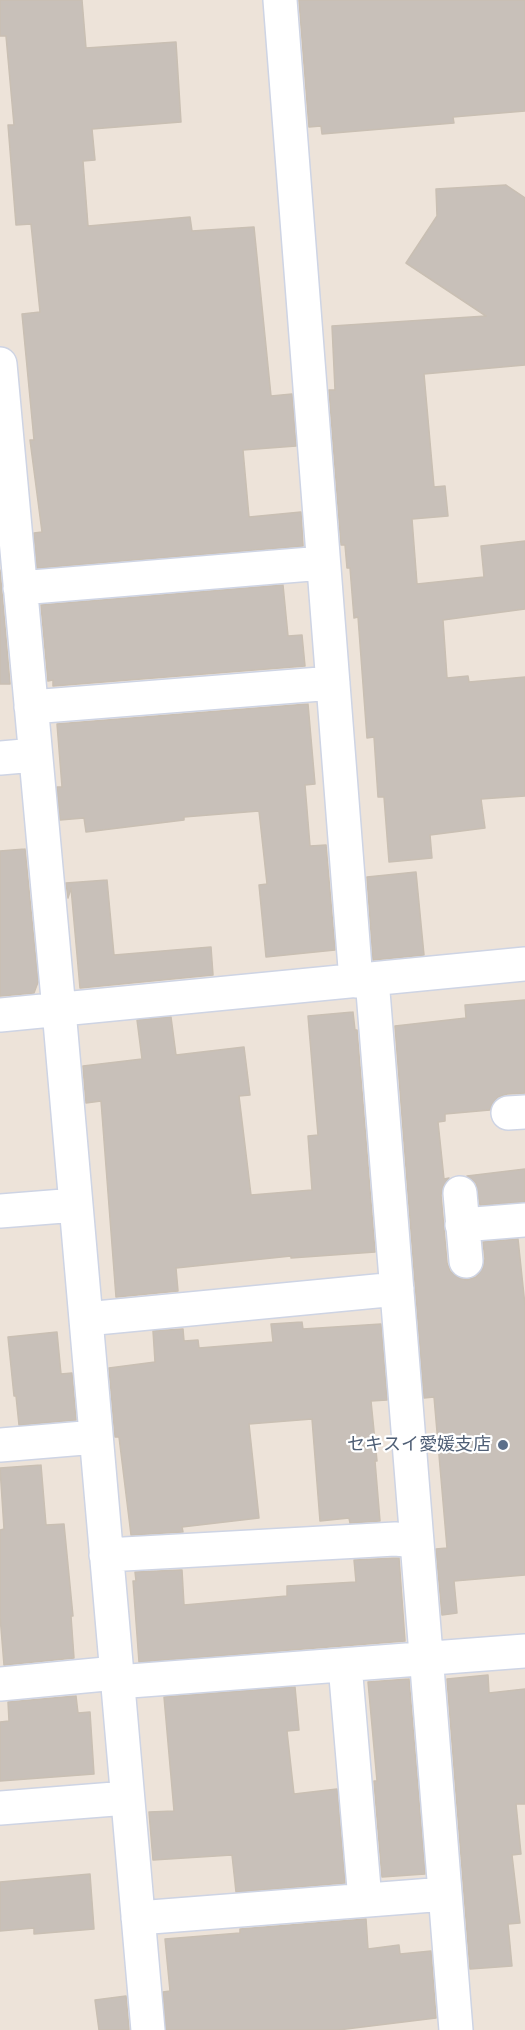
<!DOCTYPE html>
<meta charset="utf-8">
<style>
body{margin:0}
canvas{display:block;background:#ede3d9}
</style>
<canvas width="525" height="2030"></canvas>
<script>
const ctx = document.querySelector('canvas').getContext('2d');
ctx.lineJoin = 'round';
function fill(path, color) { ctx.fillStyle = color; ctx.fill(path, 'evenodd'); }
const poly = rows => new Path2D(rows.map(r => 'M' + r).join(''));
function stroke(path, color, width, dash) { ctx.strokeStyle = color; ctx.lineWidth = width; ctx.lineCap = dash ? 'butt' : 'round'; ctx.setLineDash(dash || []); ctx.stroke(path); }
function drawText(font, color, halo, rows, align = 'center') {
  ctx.font = font + ' Figtree,"Noto Sans JP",sans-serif'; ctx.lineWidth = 4.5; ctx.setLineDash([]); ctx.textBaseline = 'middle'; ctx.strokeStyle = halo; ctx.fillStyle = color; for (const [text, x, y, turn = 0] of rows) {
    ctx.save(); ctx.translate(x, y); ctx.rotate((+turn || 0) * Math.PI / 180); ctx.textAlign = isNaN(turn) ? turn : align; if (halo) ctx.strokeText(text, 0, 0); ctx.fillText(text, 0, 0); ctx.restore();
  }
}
const building = poly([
 [0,0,82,0,86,48,176,42,181,122,92,129,95,160,83,161,88,226,190,217,192,231,254,227,271,396,292,394,296,446,243,450,249,517,301,512,303,546,37,568,34,533,42,532,30,440,34,440,22,314,40,312,31,224,16,225,8,125,14,125,6,36,0,36,0,0],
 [299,0,525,0,525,111,453,117,454,123,322,134,321,126,309,127,299,0],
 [506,185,525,198,525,365,424,374,434,487,445,486,448,516,412,519,417,584,484,577,481,546,525,541,525,609,443,620,447,678,468,676,469,682,525,677,525,796,481,799,485,828,430,835,432,858,389,862,384,797,378,797,374,737,367,738,358,617,354,618,350,568,347,568,345,545,341,545,329,390,335,390,332,326,486,316,406,263,437,216,436,189,506,185],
 [0,570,10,684,0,684,0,570],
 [283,585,288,636,302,635,305,666,53,686,53,680,48,681,41,605,283,585],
 [308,704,315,784,305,785,310,846,326,845,335,950,266,957,259,885,267,884,259,811,184,817,184,820,86,832,84,818,60,820,57,787,62,787,57,724,308,704],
 [25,849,38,982,34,993,0,996,0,851,25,849],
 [416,872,424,955,373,960,367,877,416,872],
 [107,880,114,955,211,947,213,975,80,988,71,888,68,898,66,883,107,880],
 [525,1000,525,1093,507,1094,498,1097,492,1104,490,1110,445,1114,445,1121,438,1122,444,1179,449,1178,443,1186,441,1195,447,1263,450,1271,459,1278,467,1280,476,1277,483,1268,485,1259,483,1242,518,1239,525,1305,525,1575,454,1581,457,1613,442,1615,436,1549,447,1548,434,1397,424,1398,395,1026,466,1018,465,1005,525,1000],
 [353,1012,355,1030,357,1030,375,1252,291,1258,291,1256,176,1268,178,1291,116,1297,101,1101,86,1103,83,1066,142,1059,137,1020,171,1017,176,1055,244,1047,250,1095,239,1096,251,1195,312,1190,308,1136,318,1135,308,1016,353,1012],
 [525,1169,525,1202,480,1205,476,1183,467,1176,525,1169],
 [302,1322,303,1329,381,1324,387,1400,371,1401,377,1461,375,1461,380,1521,350,1523,349,1518,320,1521,312,1419,249,1424,259,1518,182,1527,183,1532,131,1535,119,1437,115,1437,109,1368,155,1362,153,1331,183,1329,184,1341,198,1340,199,1348,273,1342,271,1324,302,1322],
 [57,1332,61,1374,72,1373,76,1420,19,1425,16,1396,14,1396,8,1337,57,1332],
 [41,1465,46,1525,64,1524,73,1616,71,1616,74,1658,4,1665,0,1616,0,1530,4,1529,0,1468,41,1465],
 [399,1558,405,1641,139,1662,133,1581,136,1581,135,1572,182,1570,184,1605,287,1596,287,1586,356,1582,354,1560,399,1558],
 [488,1675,489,1693,525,1689,525,1804,516,1804,521,1854,512,1855,520,1923,508,1924,512,1966,470,1969,447,1679,488,1675],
 [409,1679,425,1874,382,1877,374,1781,377,1781,368,1682,409,1679],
 [295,1687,299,1730,287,1731,294,1794,337,1789,345,1883,236,1892,232,1855,153,1860,149,1812,174,1811,164,1697,295,1687],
 [76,1696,78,1713,90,1712,94,1774,0,1781,0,1722,9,1721,8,1702,76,1696],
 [90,1874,94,1929,34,1934,34,1928,0,1931,0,1882,90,1874],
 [366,1919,368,1949,399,1945,400,1954,431,1951,436,2018,338,2030,166,2030,163,1992,170,1991,165,1939,240,1933,240,1929,366,1919],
 [126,1996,129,2030,99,2030,95,2000,126,1996]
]);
const minor = poly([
 [280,0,356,981],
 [0,364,59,1010,148,2030],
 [20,588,323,563],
 [31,707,333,683],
 [0,758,35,755],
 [372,979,456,2030],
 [0,1015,525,964],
 [508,1113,525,1112],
 [460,1193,466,1261],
 [0,1211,76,1205],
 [462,1225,525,1220],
 [86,1319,397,1289],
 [0,1445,96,1437],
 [106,1555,395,1539,417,1541],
 [345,1665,365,1900],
 [117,1682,525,1651],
 [0,1684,116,1673],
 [0,1808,127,1798],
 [138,1918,445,1894]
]);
const markers = [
 [503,1445,6,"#5c6f8a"]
];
const serviceNames = [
 ["セキスイ愛媛支店",491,1445]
];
fill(building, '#c8c0b9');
stroke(building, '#c9bfb3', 1.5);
stroke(minor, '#ced4e4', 36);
stroke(minor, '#fff', 33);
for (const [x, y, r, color] of markers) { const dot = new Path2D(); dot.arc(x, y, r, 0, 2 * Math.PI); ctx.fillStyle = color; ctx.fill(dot); stroke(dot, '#fff', 2); }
drawText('18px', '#4e5e75', '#fff', serviceNames, 'right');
</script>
